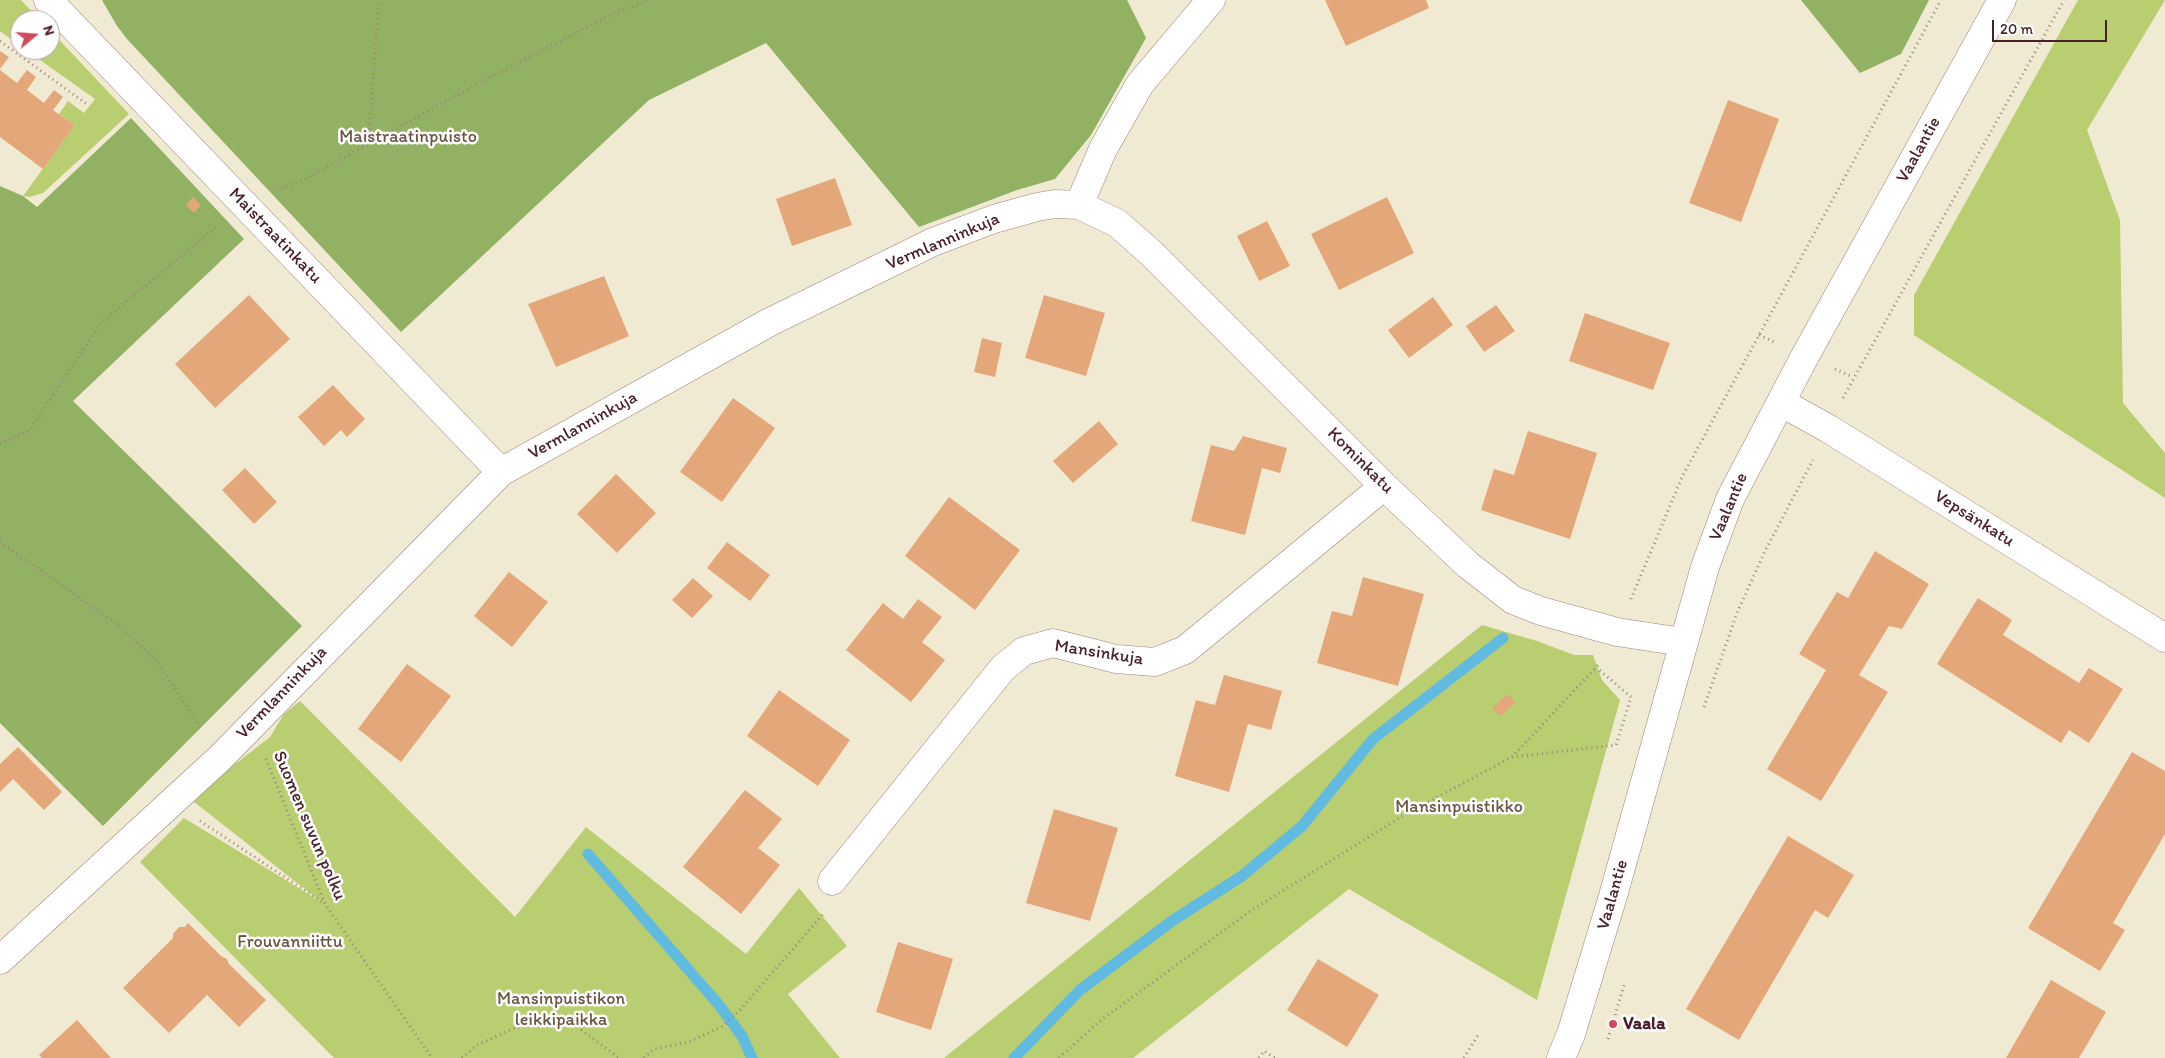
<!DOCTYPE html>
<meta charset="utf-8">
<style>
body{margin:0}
#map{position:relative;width:2165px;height:1058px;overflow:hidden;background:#f0ead2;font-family:Itim,sans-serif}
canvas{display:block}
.north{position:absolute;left:10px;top:10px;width:50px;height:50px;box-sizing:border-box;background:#fff;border:1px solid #b7a5aa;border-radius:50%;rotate:72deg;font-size:14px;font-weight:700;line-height:20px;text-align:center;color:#4a1f2b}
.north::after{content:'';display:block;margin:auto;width:18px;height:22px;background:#d1495b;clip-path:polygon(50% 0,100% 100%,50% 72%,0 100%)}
.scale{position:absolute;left:1992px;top:20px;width:115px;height:22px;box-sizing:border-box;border:2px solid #4a1f2b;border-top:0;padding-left:6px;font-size:15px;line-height:18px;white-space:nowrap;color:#4a1f2b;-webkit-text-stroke:4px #fff;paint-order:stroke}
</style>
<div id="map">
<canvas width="2165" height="1058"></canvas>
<div class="north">N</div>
<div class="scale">20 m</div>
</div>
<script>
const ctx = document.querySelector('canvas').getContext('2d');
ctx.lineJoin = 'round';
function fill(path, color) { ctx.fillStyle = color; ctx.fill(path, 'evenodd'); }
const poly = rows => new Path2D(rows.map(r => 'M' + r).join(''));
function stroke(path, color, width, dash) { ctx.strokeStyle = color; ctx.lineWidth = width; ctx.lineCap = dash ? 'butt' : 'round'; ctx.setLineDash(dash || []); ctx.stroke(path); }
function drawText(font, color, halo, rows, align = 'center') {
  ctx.font = font + ' Itim,sans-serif'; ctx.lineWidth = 5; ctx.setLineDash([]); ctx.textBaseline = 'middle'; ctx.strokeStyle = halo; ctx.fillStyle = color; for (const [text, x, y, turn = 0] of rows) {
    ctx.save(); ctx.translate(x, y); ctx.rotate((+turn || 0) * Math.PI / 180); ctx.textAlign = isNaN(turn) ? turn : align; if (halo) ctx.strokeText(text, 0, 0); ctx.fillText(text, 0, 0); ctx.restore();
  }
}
const green = poly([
 [0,0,21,0,40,20,20,20,20,46,0,31],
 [2078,0,2165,0,2087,130,2120,220,2123,403,2165,453,2165,498,1914,335,1914,295],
 [50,30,129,114,43,193,29,197,23,196,75,125,59,114,68,101,84,113,95,99,26,50,50,50],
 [1482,625,1537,641,1574,655,1593,655,1602,680,1620,700,1537,1000,1349,889,1133,1058,944,1058],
 [300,701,515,917,586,827,746,954,799,888,847,946,788,994,840,1058,334,1058,140,862,184,818,320,901,193,801,230,768,270,737,284,714]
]);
const forest = poly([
 [102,0,1127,0,1146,38,1091,135,1055,179,1017,190,919,227,766,43,649,100,401,332,127,39,117,26],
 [1801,0,1929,0,1901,54,1860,73],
 [131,118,244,239,73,401,302,626,103,826,0,723,0,186,23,196,37,207]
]);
const stream = poly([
 [588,854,719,1005,742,1036,752,1058],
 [1014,1058,1080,990,1172,921,1242,876,1302,826,1373,739,1503,638]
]);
const building = poly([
 [1325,0,1426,0,1429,8,1346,46],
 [0,51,9,57,0,69],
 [0,70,17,83,27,70,36,77,27,90,44,103,54,90,63,97,53,110,75,125,43,169,0,137],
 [1728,100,1779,119,1741,222,1689,203],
 [835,178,852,225,792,246,776,199],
 [193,197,201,205,194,213,186,205],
 [1387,197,1414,253,1339,290,1311,234],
 [1267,221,1290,266,1259,281,1237,236],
 [604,276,629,336,556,367,528,304],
 [249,295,290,339,215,408,175,364],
 [1044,295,1105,313,1086,376,1025,358],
 [1433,297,1453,325,1409,358,1388,330],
 [1496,305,1515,331,1484,352,1466,326],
 [1585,313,1670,343,1653,390,1569,361],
 [982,338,1002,343,995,377,974,372],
 [333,385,365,419,347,437,341,430,324,446,298,417],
 [733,398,775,428,722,502,680,472],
 [1099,421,1118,444,1073,483,1053,461],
 [1528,431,1597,453,1570,539,1481,510,1494,469,1514,475],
 [1243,436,1287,448,1280,473,1262,468,1245,535,1191,521,1211,445,1234,451],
 [245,468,277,502,254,524,222,490],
 [616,474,656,513,617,553,577,514],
 [949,497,1020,550,975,610,905,556],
 [727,542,770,575,750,601,707,568],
 [1875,551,1929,584,1902,629,1889,626,1859,675,1888,692,1821,801,1767,769,1826,670,1799,654,1837,592,1848,598],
 [509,572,548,602,512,647,474,616],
 [1363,577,1424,594,1398,686,1317,663,1332,611,1352,616],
 [693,578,713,596,692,618,672,600],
 [1978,598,2012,620,2003,635,2079,683,2089,668,2123,689,2089,743,2069,730,2061,743,1937,664],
 [918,599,942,617,922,642,945,660,911,702,846,650,883,603,903,619],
 [407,664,451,696,401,762,358,729],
 [1224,675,1282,691,1271,730,1248,724,1229,792,1175,776,1196,700,1215,705],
 [779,690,850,740,818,786,747,736],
 [1507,694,1515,702,1501,716,1492,709],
 [18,747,62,792,44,810,13,779,0,792,0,764],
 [2132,752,2165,771,2165,834,2113,923,2125,930,2100,971,2028,928],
 [745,790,782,819,758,848,780,865,741,914,683,867],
 [1054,809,1118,828,1090,921,1026,903],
 [1788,836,1854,875,1828,918,1815,910,1739,1040,1686,1009],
 [188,923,221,956,227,959,229,964,266,1000,239,1027,207,995,169,1033,123,988,173,938,173,934,179,927,185,927],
 [898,942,953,959,931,1030,876,1012],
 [1318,959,1379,995,1347,1047,1287,1010],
 [2051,980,2106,1012,2079,1058,2006,1058],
 [77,1020,111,1058,42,1058,39,1055]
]);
const path = poly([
 [0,41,88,105],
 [368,144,379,0],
 [277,190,305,179,488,78,613,14,648,0],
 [1759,335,1774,342],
 [1835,369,1853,377],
 [1843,398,2064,0],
 [0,444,30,430,101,323,217,226],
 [0,542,114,622,156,660,202,730],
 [1631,599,1682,477,1941,0],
 [1704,707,1737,613,1765,551,1813,460],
 [1512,757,1616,745,1631,697,1597,668],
 [266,759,325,904,432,1058],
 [200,821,324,903],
 [1608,1039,1624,985],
 [462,1058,477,1045,515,1028,572,1023,619,1058],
 [644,1058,654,1049,689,1042,723,1026,739,1011,824,913],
 [1059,1058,1101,1020,1252,910,1404,815,1512,757,1600,663],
 [1259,1058,1264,1051,1275,1058],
 [1464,1058,1478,1035]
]);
const street = poly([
 [48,0,501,472],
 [1079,205,1103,149,1140,84,1211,0],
 [1782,403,1829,429,2165,638],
 [832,881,1003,668,1024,651,1053,643,1116,659,1155,662,1185,650,1384,486],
 [0,960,220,758,501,472,768,323,933,242,994,219,1037,207,1055,204,1079,205,1117,223,1151,253,1384,486,1468,565,1513,600,1541,611,1617,632,1683,642]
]);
const secondary = poly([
 [1561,1058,1571,1034,1613,896,1705,567,1730,499,1805,356,2002,0]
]);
const markers = [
 [1613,1024,5,"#d1495b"]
];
const parkNames = [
 ["Maistraatinpuisto",408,137],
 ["Mansinpuistikko",1459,807],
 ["Frouvanniittu",290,942],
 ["Mansinpuistikon",561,999],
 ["leikkipaikka",561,1020]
];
const streetNames = [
 ["Vaalantie",1919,150,-61],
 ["Maistraatinkatu",275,236,46],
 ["Vermlanninkuja",943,242,-23],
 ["Vermlanninkuja",583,426,-29],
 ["Kominkatu",1360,461,45],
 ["Vaalantie",1729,507,-67],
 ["Vepsänkatu",1974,519,32],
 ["Mansinkuja",1099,653,9],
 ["Vermlanninkuja",282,693,-46],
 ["Suomen suvun polku",309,826,67],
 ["Vaalantie",1613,895,-74]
];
const poiNames = [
 ["Vaala",1623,1024]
];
fill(green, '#b9ce71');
fill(forest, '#92b163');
stroke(stream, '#61badf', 11);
fill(building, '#e3a77a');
stroke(street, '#9d847e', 29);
stroke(secondary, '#9d847e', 29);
stroke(path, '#9d847e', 3, [1, 4]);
stroke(street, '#fff', 28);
stroke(secondary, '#fff', 28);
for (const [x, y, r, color] of markers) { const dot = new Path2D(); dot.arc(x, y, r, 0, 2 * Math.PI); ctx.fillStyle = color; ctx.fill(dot); stroke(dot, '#fff', 2); }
drawText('18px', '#6b5440', '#fff', parkNames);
drawText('18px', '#4a1f2b', '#fff', streetNames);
drawText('bold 18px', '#4a1f2b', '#fff', poiNames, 'left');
</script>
